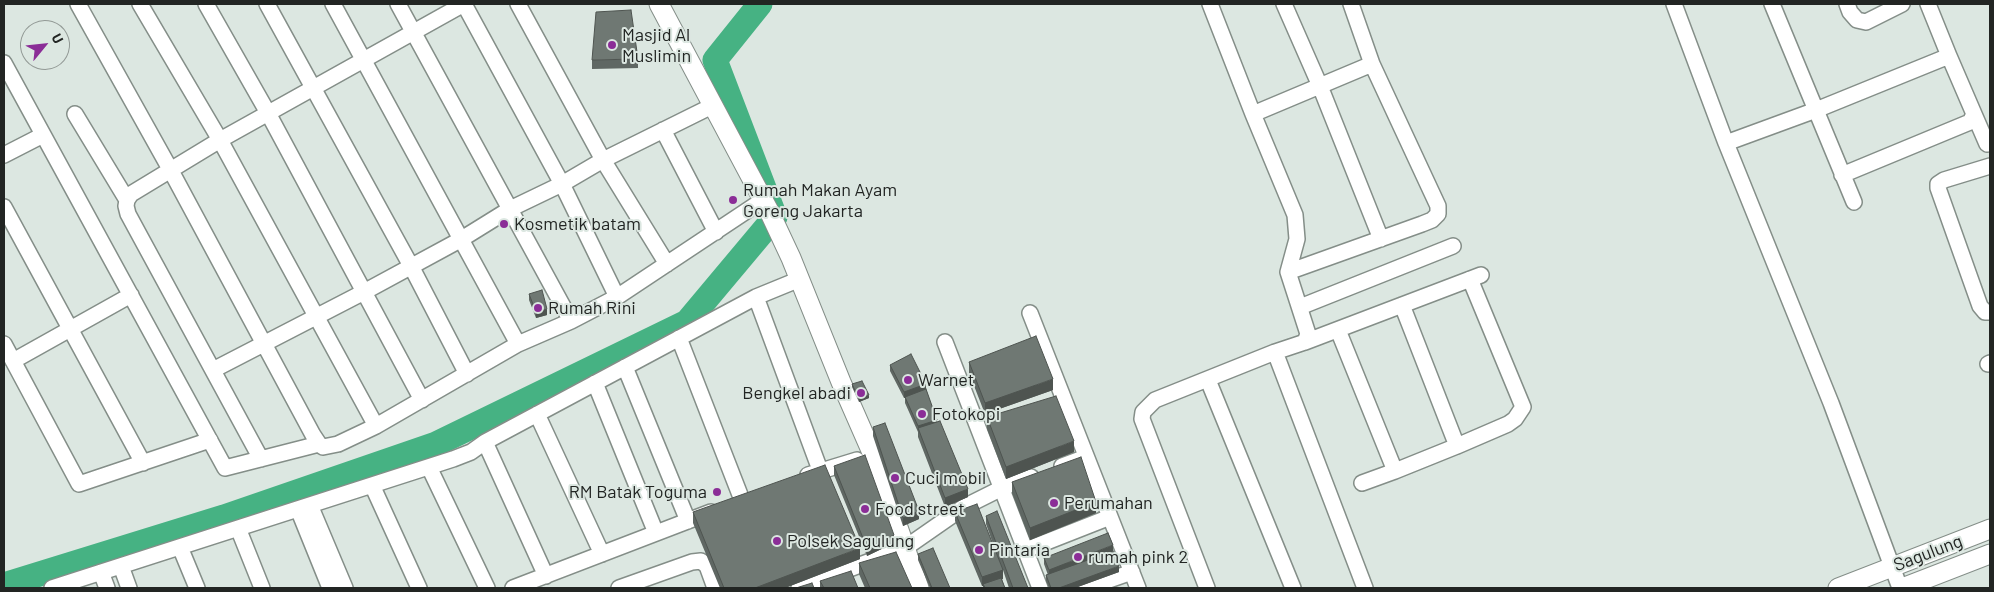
<!DOCTYPE html>
<style>
body{margin:0}
#map{position:relative;width:1994px;height:592px;overflow:hidden;background:#dce7e1;font-family:Barlow,sans-serif}
canvas{display:block}
.frame{position:absolute;inset:0;border:5px solid #222523;pointer-events:none}
.north{position:absolute;left:20px;top:20px;width:50px;height:50px;box-sizing:border-box;background:#dce7e1;border:1px solid #929995;border-radius:50%;rotate:62deg;font-size:14px;font-weight:700;line-height:20px;text-align:center;color:#222523}
.north::after{content:'';display:block;margin:auto;width:18px;height:22px;background:#8b2d97;clip-path:polygon(50% 0,100% 100%,50% 72%,0 100%)}
</style>
<div id="map">
<canvas width="1994" height="592"></canvas>
<div class="frame"></div>
<div class="north">U</div>
</div>
<script>
const ctx = document.querySelector('canvas').getContext('2d');
ctx.lineJoin = 'round';
const poly = rows => new Path2D(rows.map(r => 'M' + r).join(''));
function stroke(path, color, width, dash) { ctx.strokeStyle = color; ctx.lineWidth = width; ctx.lineCap = dash ? 'butt' : 'round'; ctx.setLineDash(dash || []); ctx.stroke(path); }
function fill(path, color) { ctx.fillStyle = color; ctx.fill(path, 'evenodd'); }
function drawText(font, color, halo, rows, align = 'center') {
  ctx.font = font + ' Barlow,sans-serif'; ctx.lineWidth = 4; ctx.setLineDash([]); ctx.textBaseline = 'middle'; ctx.strokeStyle = halo; ctx.fillStyle = color; for (const [text, x, y, turn = 0] of rows) {
    ctx.save(); ctx.translate(x, y); ctx.rotate((+turn || 0) * Math.PI / 180); ctx.textAlign = isNaN(turn) ? turn : align; if (halo) ctx.strokeText(text, 0, 0); ctx.fillText(text, 0, 0); ctx.restore();
  }
}
const river = poly([
 [4,585,224,517,436,444,687,322,775,217,715,60,760,4]
]);
const minor = poly([
 [78,4,170,169,313,435,319,444,323,447,338,444,376,426,518,344,571,321,617,297,763,200],
 [140,4,220,140,376,426],
 [206,4,268,113,422,400],
 [267,4,411,266,467,374],
 [333,4,518,344],
 [398,4,571,321],
 [464,4,562,184,617,297],
 [518,4,603,160,667,264],
 [1284,4,1320,86,1381,239],
 [1674,4,1726,143,1831,403,1900,588],
 [1772,4,1854,202],
 [1847,4,1850,12,1857,20,1866,22,1902,4],
 [1928,4,1949,56],
 [4,63,225,468,319,444],
 [75,114,127,200],
 [1253,114,1372,64],
 [1974,114,1987,144],
 [663,130,716,232],
 [1726,143,1816,110,1949,56,1974,114,1970,122,1842,175],
 [4,155,43,135],
 [1990,166,1944,180,1938,184,1938,188,1980,306,1985,312,1990,312],
 [4,207,143,463],
 [1288,272,1422,224,1432,220,1438,214,1438,206,1431,191,1372,64,1351,4],
 [756,297,820,470],
 [1402,305,1457,446,1508,424,1515,419,1523,407,1470,279],
 [1300,307,1453,246],
 [1030,313,1138,588],
 [1338,330,1395,471,1457,446],
 [679,338,742,500],
 [945,342,1040,588],
 [1305,342,1481,275],
 [4,344,79,484,210,440],
 [1275,352,1365,588],
 [13,361,131,295],
 [1988,364,1990,363],
 [625,367,688,521],
 [213,370,364,292,460,240,510,209,562,184,603,160,714,105],
 [1208,380,1293,588],
 [595,383,656,533],
 [537,414,602,554],
 [485,442,546,576],
 [261,459,141,238,128,214,126,206,127,200,131,194,220,140,464,4],
 [1062,466,1086,457],
 [429,467,487,588],
 [808,475,857,460],
 [1362,483,1395,471],
 [372,485,419,588],
 [310,505,345,588],
 [298,509,330,588],
 [238,528,262,588],
 [180,547,197,588],
 [1026,550,1110,517],
 [121,566,129,588],
 [101,572,107,588],
 [52,588,453,459,471,452,485,442,756,297,800,279],
 [513,588,711,512],
 [619,588,692,562,701,561,707,566,715,588],
 [799,588,905,548,964,507,1002,488,1031,477],
 [1086,588,1132,572],
 [1207,588,1142,419,1143,412,1155,400,1275,352,1305,342,1308,334,1288,272,1297,239,1295,215,1253,114,1210,4]
]);
const tertiary = poly([
 [659,4,769,211,791,258,841,382,873,455,919,588],
 [1838,588,1990,529],
 [1902,588,1990,554]
]);
const wall = poly([
 [638,59,638,68,592,69,592,60],
 [529,294,547,315,536,318,529,300],
 [969,362,1053,390,985,414,969,373],
 [890,365,926,389,937,422,968,497,945,507,918,437,918,432,905,403,905,398,904,398,890,371],
 [852,384,869,398,859,402,852,387],
 [987,417,1074,452,1006,479,987,429],
 [873,427,919,519,903,526,873,436],
 [834,466,894,543,867,556,834,475],
 [1012,482,1096,513,1030,540,1012,493],
 [693,512,860,559,785,588,720,588,693,523],
 [955,512,1002,569,986,524,986,516,1028,588,1009,588,1003,570,1003,579,1002,579,1005,588,983,588,983,586,982,586,955,521],
 [918,554,950,588,930,588,918,560],
 [1044,558,1119,572,1075,588,1049,588,1046,581,1046,575,1048,575,1044,564],
 [859,563,912,588,865,588,859,574],
 [820,581,858,588,820,588]
]);
const shadedWall = poly([
 [547,309,547,315,536,318,536,312],
 [1053,379,1053,390,985,414,985,403],
 [926,384,926,390,904,398,904,392],
 [869,395,869,398,859,402,859,399],
 [937,420,937,426,918,428,918,432,918,426],
 [1074,441,1074,452,1006,479,1006,467],
 [968,489,968,497,945,507,945,498],
 [1096,502,1096,513,1030,540,1030,528],
 [919,511,919,519,903,526,903,518],
 [894,535,894,543,867,556,867,548],
 [1113,545,1113,551,1049,576,1049,570],
 [860,548,860,559,785,588,755,588],
 [1119,566,1119,572,1075,588,1059,588],
 [1003,570,1003,579,982,586,982,577]
]);
const building = poly([
 [631,10,638,59,592,60,596,12,631,10],
 [542,290,547,309,536,312,529,294,542,290],
 [1036,336,1053,379,985,403,969,362,1036,336],
 [911,354,926,384,904,392,890,365,911,354],
 [862,381,869,395,859,399,852,384,862,381],
 [926,389,937,420,918,426,905,397,926,389],
 [1056,396,1074,441,1006,467,987,417,1056,396],
 [940,421,968,489,945,498,918,428,940,421],
 [885,423,919,511,903,518,873,427,885,423],
 [865,455,894,535,867,548,834,466,865,455],
 [1081,457,1096,502,1030,528,1012,482,1081,457],
 [825,465,860,548,755,588,724,588,693,512,825,465],
 [977,504,1003,570,982,577,955,512,977,504],
 [997,511,1028,588,1013,588,986,516,997,511],
 [1108,533,1113,545,1049,570,1044,558,1108,533],
 [933,548,950,588,932,588,918,554,933,548],
 [1113,551,1119,566,1059,588,1051,588,1046,575,1113,551],
 [896,552,912,588,870,588,859,563,896,552],
 [851,571,858,588,824,588,820,581,851,571],
 [1001,578,1005,588,985,588,983,584,1001,578],
 [812,583,814,588,796,588,812,583]
]);
const markers = [
 [612,45,5,"#8b2d97"],
 [733,200,5,"#8b2d97"],
 [504,224,5,"#8b2d97"],
 [538,308,5,"#8b2d97"],
 [908,380,5,"#8b2d97"],
 [861,393,5,"#8b2d97"],
 [922,414,5,"#8b2d97"],
 [895,478,5,"#8b2d97"],
 [717,492,5,"#8b2d97"],
 [1054,503,5,"#8b2d97"],
 [865,509,5,"#8b2d97"],
 [777,541,5,"#8b2d97"],
 [979,550,5,"#8b2d97"],
 [1078,557,5,"#8b2d97"]
];
const poiNames = [
 ["Masjid Al",622,35],
 ["Muslimin",622,56],
 ["Rumah Makan Ayam",743,190],
 ["Goreng Jakarta",743,211],
 ["Kosmetik batam",514,224],
 ["Rumah Rini",548,308],
 ["Warnet",918,380],
 ["Bengkel abadi",851,393,"right"],
 ["Fotokopi",932,414],
 ["Cuci mobil",905,478],
 ["RM Batak Toguma",707,492,"right"],
 ["Perumahan",1064,503],
 ["Food street",875,509],
 ["Polsek Sagulung",787,541],
 ["Pintaria",989,550],
 ["rumah pink 2",1088,557]
];
const streetNames = [
 ["Sagulung",1928,553,-21]
];
stroke(river, '#46b283', 25);
stroke(minor, '#848e88', 18);
stroke(tertiary, '#848e88', 21);
stroke(minor, '#fff', 15);
stroke(tertiary, '#fff', 19);
fill(wall, '#5f6763');
fill(shadedWall, '#4e5450');
fill(building, '#6f7873');
stroke(building, '#4e5450', 1);
for (const [x, y, r, color] of markers) { const dot = new Path2D(); dot.arc(x, y, r, 0, 2 * Math.PI); ctx.fillStyle = color; ctx.fill(dot); stroke(dot, '#dce7e1', 2); }
drawText('18px', '#222523', '#dce7e1', poiNames, 'left');
drawText('18px', '#222523', '#dce7e1', streetNames);
</script>
